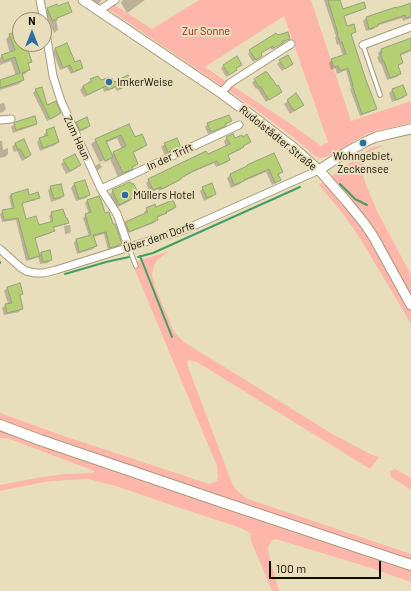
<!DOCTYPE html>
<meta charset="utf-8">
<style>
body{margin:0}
#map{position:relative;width:411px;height:591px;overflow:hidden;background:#e9debc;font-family:Barlow,sans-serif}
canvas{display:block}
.north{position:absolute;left:12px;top:12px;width:40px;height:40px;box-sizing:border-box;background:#e9debc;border:1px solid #938a72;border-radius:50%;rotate:0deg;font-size:11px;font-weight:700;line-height:16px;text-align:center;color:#110d03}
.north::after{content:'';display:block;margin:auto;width:14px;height:18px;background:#2a6da2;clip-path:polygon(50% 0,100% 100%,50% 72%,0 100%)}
.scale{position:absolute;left:269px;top:561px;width:112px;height:18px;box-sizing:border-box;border:2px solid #110d03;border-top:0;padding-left:5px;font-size:12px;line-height:14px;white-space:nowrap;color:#110d03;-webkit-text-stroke:3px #e9debc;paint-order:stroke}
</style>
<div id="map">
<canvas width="411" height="591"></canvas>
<div class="north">N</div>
<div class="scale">100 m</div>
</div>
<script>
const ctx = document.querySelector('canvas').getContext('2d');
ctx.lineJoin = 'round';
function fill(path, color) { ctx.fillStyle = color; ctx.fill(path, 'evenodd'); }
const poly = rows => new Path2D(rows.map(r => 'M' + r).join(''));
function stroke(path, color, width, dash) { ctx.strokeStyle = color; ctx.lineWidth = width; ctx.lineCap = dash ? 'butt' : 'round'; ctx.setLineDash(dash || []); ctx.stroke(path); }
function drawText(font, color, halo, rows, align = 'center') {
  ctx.font = font + ' Barlow,sans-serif'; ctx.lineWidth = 4; ctx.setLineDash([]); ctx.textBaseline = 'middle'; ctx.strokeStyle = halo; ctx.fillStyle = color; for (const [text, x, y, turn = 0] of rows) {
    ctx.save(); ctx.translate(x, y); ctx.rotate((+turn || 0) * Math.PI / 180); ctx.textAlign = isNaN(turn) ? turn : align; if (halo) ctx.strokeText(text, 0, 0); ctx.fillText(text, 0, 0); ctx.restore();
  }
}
const green = poly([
 [199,0,311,0,351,121,411,101,411,123,368,133,327,157,319,158,315,156,293,137,255,109,107,8,113,4,152,29],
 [284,16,328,142,321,146,291,124,231,85,205,67],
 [384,145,376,149,368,154,363,165,363,175,366,185,377,211,411,275,411,324,361,240,344,215,319,185,371,148],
 [169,251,156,261,153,269,152,276,155,287,174,332,184,342,334,435,372,455,379,457,370,469,197,362,189,360,187,362,188,367,232,483,236,490,248,499,411,554,411,582,368,567,276,539,271,541,268,547,269,555,279,591,272,591,251,541,250,536,252,534,241,528,168,504,119,487,89,479,67,480,44,482,0,491,0,485,42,477,66,474,94,473,94,471,7,438,0,438,0,413,64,436,209,484,217,481,218,476,217,466,132,263],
 [395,469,411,478,411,490,391,477,390,472]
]);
const shadow = poly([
 [91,0,102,0,98,4],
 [123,0,145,0,127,13,121,3],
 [324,0,339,0,343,10,365,8,362,10,343,17,346,27,355,32,350,36,365,81,376,109,373,111,360,116,350,89,351,88,346,70,337,74,335,68,331,70,329,63,332,60,343,56,339,44,337,45,335,38,336,36],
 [411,4,411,18,403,21,402,18,376,26,374,29,366,31,363,21,366,18,395,8,396,10],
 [58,7,71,12,68,14,56,19,58,30,54,33,45,11,48,9],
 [31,15,32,20,20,20,20,44,30,44,23,45,31,62,27,65,29,70,25,74,22,75,23,80,19,84,0,90,0,81,16,76,11,61,0,65,0,58,2,56,10,53,6,39,10,35,18,32,15,22,20,18],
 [289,39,272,50,270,47,260,54,259,58,253,62,248,54,250,51],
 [411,39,411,51,400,56,402,63,398,66,400,74,397,77,387,80,381,63,380,64,377,57,379,56,378,53,381,50],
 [67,44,74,63,82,68,80,70,71,74,67,67,60,70,53,52,55,49],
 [237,58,241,65,235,69,236,70,233,73,226,77,221,68,223,66],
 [280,61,292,64,282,71,277,64],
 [98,77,100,82,113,83,131,83,128,86,117,91,115,88,104,92,103,88,84,97,80,90,83,86,88,84,88,83,91,80],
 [255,80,278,94,266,102,257,88,256,89,252,83],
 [403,86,406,95,403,98,392,102,389,93,392,90],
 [36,90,46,106,60,113,57,116,47,121,33,93],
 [296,95,303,105,299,108,290,114,284,104],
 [4,103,6,109,3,112,0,113,0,104],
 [231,121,228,123,224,125,222,128,208,134,205,127,208,124],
 [76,122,89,126,86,129,77,133,73,126],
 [16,123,36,123,33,126,13,133,11,127],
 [129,125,134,138,146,145,141,149,132,153,137,163,128,173,118,177,110,159,108,161,100,164,102,167,97,171,95,166,100,163,91,144,96,140],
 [117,138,122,149,113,153,111,155,106,143],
 [108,158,108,160,100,164,100,162],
 [47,131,58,142,55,145,40,151,37,142,40,139,45,137,44,134],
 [227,138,234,139,243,138,250,141,247,144,243,147,240,150,227,156,229,160,226,163,216,167,214,163,191,173,180,179,177,182,159,191,158,189,150,193,146,183,149,180,226,147,224,141],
 [23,140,30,155,27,158,22,161,17,151,14,152,12,147,15,144],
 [0,141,2,141,3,150,8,148,8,154,5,157,0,158],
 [165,144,180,146,176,149,165,155,161,147],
 [274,155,282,172,277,176,279,180,276,183,272,185,266,172,242,182,240,184,231,188,227,178,230,175],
 [64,161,80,165,77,168,66,174,61,164],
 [84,181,89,195,86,198,76,201,71,188,74,184],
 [130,186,136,192,134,194,135,196,130,201,114,209,108,196,113,191],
 [51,187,63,196,60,199,51,202,48,190],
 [203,188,215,194,212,197,204,201,200,191],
 [11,194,39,197,36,200,21,204,25,220,38,226,51,223,49,216,52,213,68,222,64,226,70,225,71,231,70,233,65,234,64,225,53,228,53,231,51,233,34,239,39,255,41,252,51,259,48,263,40,264,38,256,36,258,26,261,16,220,2,222,0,214,3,211,12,209,9,197],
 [87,201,105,214,121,244,119,246,108,250,104,234,93,237,96,246,93,249,77,254,74,243,76,240,89,236,83,218,86,215,89,214,85,203],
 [175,207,172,210,157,218,157,219,154,223,125,234,122,226,126,223,145,214,144,212,147,209],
 [19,284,22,294,19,297,22,308,19,312,4,315,2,308,5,305,8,304,4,291,7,288]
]);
const stream = poly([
 [340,184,355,199,367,205],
 [140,256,172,337],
 [138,257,153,253,300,187],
 [0,262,0,263],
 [65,274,106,262,129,257]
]);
const building = poly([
 [328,0,340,0,343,9,364,2,366,8,344,16,347,26,354,24,356,32,351,34,366,80,377,109,362,114,352,85,353,85,348,68,340,71,338,66,334,67,331,59,346,54,342,42,340,42,337,34,338,34,328,0],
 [68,2,72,12,57,18,57,20,52,20,47,8,57,4,58,6,68,2],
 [411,3,411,16,406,18,405,15,378,24,378,26,369,29,366,17,396,7,396,8,411,3],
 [20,31,20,44,26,44,32,62,28,63,30,70,22,73,24,80,0,88,0,80,20,73,15,57,4,61,1,55,15,50,9,34,20,31],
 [288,32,290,39,282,42,283,43,274,48,273,46,261,53,262,56,256,60,249,50,276,33,278,35,288,32],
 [411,38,411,50,400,54,403,63,398,65,401,74,390,78,384,61,383,61,380,53,382,53,381,49,411,38],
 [67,43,75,62,80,60,83,68,73,72,70,65,63,68,55,48,67,43],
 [288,55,293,64,285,69,279,60,288,55],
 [237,56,242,65,236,68,237,70,229,75,223,65,237,56],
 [265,72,267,72,277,86,278,85,282,92,269,100,260,86,259,87,254,79,265,72],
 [128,75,132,83,120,89,119,85,108,90,106,86,87,95,83,86,92,81,90,79,98,76,101,80,107,78,109,78,110,79,112,78,114,82,128,75],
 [403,85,407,95,396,100,392,89,403,85],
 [42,87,47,105,56,101,61,113,50,119,35,89,42,87],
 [296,93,304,105,294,111,287,100,296,93],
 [229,115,232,121,225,124,226,126,211,132,207,123,229,115],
 [35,116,37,124,16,130,14,123,15,122,35,116],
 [87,117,90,126,80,130,76,122,87,117],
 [129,124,135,137,142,134,147,145,133,152,138,164,132,167,133,169,123,173,113,152,126,146,121,135,106,141,113,157,105,161,95,139,129,124],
 [54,127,59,142,43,148,39,138,48,135,46,130,54,127],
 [233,134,235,138,242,135,243,137,247,134,251,142,243,146,244,147,228,155,230,160,219,165,217,161,195,170,181,178,181,179,162,189,161,187,153,190,148,179,206,151,208,154,230,144,226,137,233,134],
 [177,138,181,147,168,152,164,143,177,138],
 [24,139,31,155,25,158,20,149,18,150,15,143,24,139],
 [274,153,283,172,278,174,281,180,275,183,269,169,244,180,244,181,234,185,230,174,247,166,247,165,274,153],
 [75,154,81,165,70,171,63,160,75,154],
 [85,180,90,195,79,199,74,183,85,180],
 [130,182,131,184,133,183,138,192,135,193,137,196,119,205,112,190,130,182],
 [212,183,216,194,207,198,202,187,212,183],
 [61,184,64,196,54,199,50,186,61,184],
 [28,189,29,195,38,192,40,198,22,203,26,219,36,216,39,225,53,221,51,212,63,209,66,218,67,218,69,223,53,227,55,231,35,238,40,256,29,259,18,218,4,220,2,210,14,208,11,194,28,189],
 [99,196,101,200,105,213,109,212,113,224,115,224,122,244,110,248,106,232,93,235,97,246,79,252,76,239,91,235,85,214,91,212,87,200,99,196],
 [173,200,176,207,166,212,167,213,157,217,158,220,129,232,125,222,148,212,146,208,155,204,156,207,173,200],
 [50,250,52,260,43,262,41,252,50,250],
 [20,283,23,294,20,295,23,309,7,313,5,304,12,303,7,287,20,283]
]);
const service = poly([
 [363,45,380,95],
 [129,248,136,266]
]);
const minor = poly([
 [40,0,44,20],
 [98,11,115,0],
 [44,21,53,76,61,101,101,189,117,214,129,248],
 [363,45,411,27],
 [221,93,230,83,291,44],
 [0,120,11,119],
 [101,189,239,125],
 [0,249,20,267,26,271,35,273,44,273,56,270,184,230,319,170]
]);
const tertiary = poly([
 [83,0,221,93,251,115,293,147,319,170,347,202,364,223,373,236,411,305],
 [319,170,345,153,367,141,376,137,411,129]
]);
const secondary = poly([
 [0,425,40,440,225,503,411,565]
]);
const markers = [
 [109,82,4,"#2a6da2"],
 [363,143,4,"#2a6da2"],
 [125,195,4,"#2a6da2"]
];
const parkNames = [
 ["Zur Sonne",206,31]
];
const poiNames = [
 ["ImkerWeise",117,82],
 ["Wohngebiet,",363,156,"center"],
 ["Zeckensee",363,169,"center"],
 ["Müllers Hotel",133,195]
];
const streetNames = [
 ["Zum Haun",77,138,65],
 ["Rudolstädter Straße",278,138,39],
 ["In der Trift",170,157,-25],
 ["Über dem Dorfe",159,237,-19]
];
fill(green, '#feb6aa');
fill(shadow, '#0003');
stroke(stream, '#419e64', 2);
fill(building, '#b4d072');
stroke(building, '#96a181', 1);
stroke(service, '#a59a7a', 5.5);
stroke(minor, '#a59a7a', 9);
stroke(tertiary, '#a59a7a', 11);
stroke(secondary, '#a59a7a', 12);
stroke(service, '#fff', 3.5);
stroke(minor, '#fff', 7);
stroke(tertiary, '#fff', 9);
stroke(secondary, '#fff', 10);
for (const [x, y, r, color] of markers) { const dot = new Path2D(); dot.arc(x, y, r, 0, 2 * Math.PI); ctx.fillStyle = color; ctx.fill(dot); stroke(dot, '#e9debc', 1.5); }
drawText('11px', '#99241a', '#e9debc', parkNames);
drawText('11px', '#110d03', '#e9debc', poiNames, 'left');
drawText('11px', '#110d03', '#e9debc', streetNames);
</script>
